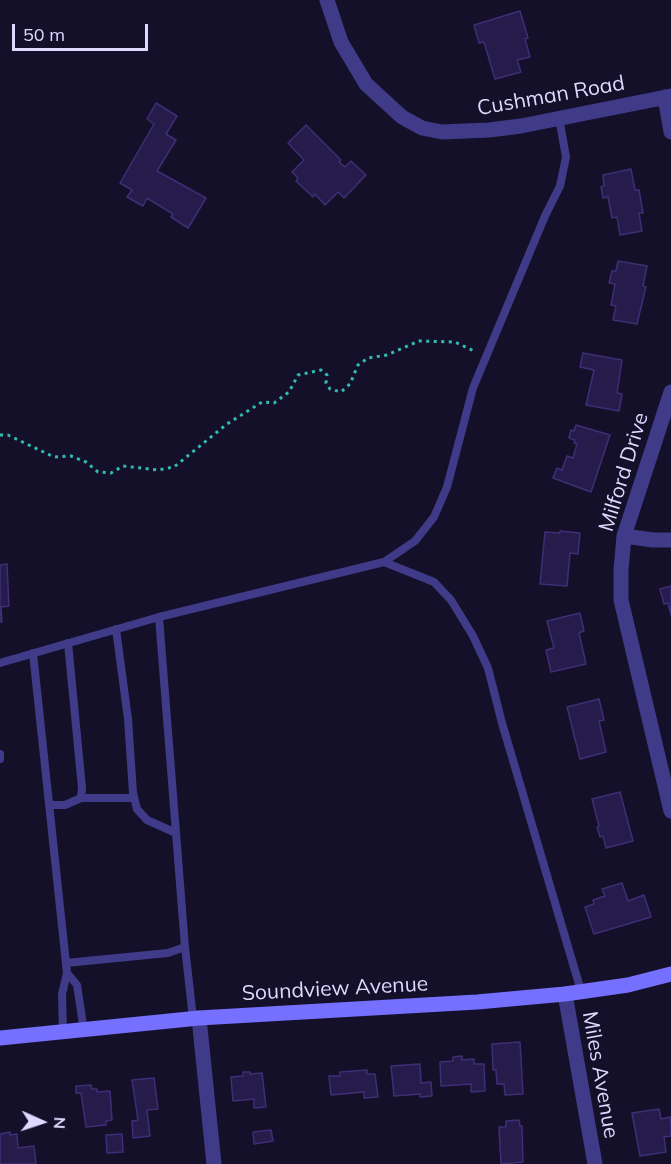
<!DOCTYPE html>
<style>
body{margin:0}
#map{position:relative;width:671px;height:1164px;overflow:hidden;background:#151029;font-family:Mulish,sans-serif}
canvas{display:block}
.north{position:absolute;left:12px;top:1092px;width:60px;height:60px;-webkit-text-stroke:4px #151029;paint-order:stroke;rotate:93deg;font-size:16px;font-weight:700;line-height:24px;text-align:center;color:#ded9ff}
.north::after{content:'';display:block;margin:auto;width:21px;height:27px;background:#ded9ff;clip-path:polygon(50% 0,100% 100%,50% 72%,0 100%)}
.scale{position:absolute;left:12px;top:24px;width:136px;height:27px;box-sizing:border-box;border:3px solid #ded9ff;border-top:0;padding-left:8px;font-size:18px;line-height:21px;white-space:nowrap;color:#ded9ff;-webkit-text-stroke:4px #151029;paint-order:stroke}
</style>
<div id="map">
<canvas width="671" height="1164"></canvas>
<div class="north">N</div>
<div class="scale">50 m</div>
</div>
<script>
const ctx = document.querySelector('canvas').getContext('2d');
ctx.lineJoin = 'round';
function fill(path, color) { ctx.fillStyle = color; ctx.fill(path, 'evenodd'); }
const poly = rows => new Path2D(rows.map(r => 'M' + r).join(''));
function stroke(path, color, width, dash) { ctx.strokeStyle = color; ctx.lineWidth = width; ctx.lineCap = dash ? 'butt' : 'round'; ctx.setLineDash(dash || []); ctx.stroke(path); }
function drawText(font, color, halo, rows, align = 'center') {
  ctx.font = font + ' Mulish,sans-serif'; ctx.lineWidth = 5; ctx.setLineDash([]); ctx.textBaseline = 'middle'; ctx.strokeStyle = halo; ctx.fillStyle = color; for (const [text, x, y, turn = 0] of rows) {
    ctx.save(); ctx.translate(x, y); ctx.rotate((+turn || 0) * Math.PI / 180); ctx.textAlign = isNaN(turn) ? turn : align; if (halo) ctx.strokeText(text, 0, 0); ctx.fillText(text, 0, 0); ctx.restore();
  }
}
const building = poly([
 [520,11,528,38,525,39,530,57,517,60,521,72,495,79,484,42,479,43,474,25,520,11],
 [156,103,177,116,166,134,176,140,157,171,206,198,188,228,171,217,173,214,147,198,143,206,127,197,132,190,120,183,154,124,147,119,156,103],
 [306,125,341,160,339,162,345,167,351,161,366,175,344,198,338,192,325,205,315,194,313,197,296,181,298,178,292,172,304,160,288,143,306,125],
 [631,169,635,190,639,190,643,213,639,213,642,231,620,235,617,217,612,218,608,197,603,198,601,187,604,186,603,175,631,169],
 [618,261,647,266,643,286,646,287,637,324,613,320,616,306,611,305,615,284,609,283,612,271,616,271,618,261],
 [583,353,622,360,617,393,622,394,619,411,586,405,594,370,580,367,583,353],
 [576,425,610,435,591,492,553,478,557,468,562,470,567,456,573,458,577,444,574,443,575,440,569,438,571,430,574,431,576,425],
 [560,531,580,533,578,554,570,553,567,586,540,584,545,532,560,533,560,531],
 [7,564,9,606,1,607,2,622,0,622,0,565,7,564],
 [671,586,671,615,668,603,664,604,660,589,671,586],
 [580,613,584,631,579,633,586,664,551,672,546,650,554,648,547,621,580,613],
 [599,699,604,720,599,721,606,752,580,759,567,707,599,699],
 [620,792,633,841,606,848,603,836,600,837,597,827,599,826,592,799,620,792],
 [622,883,628,901,644,895,651,917,594,934,585,907,594,904,593,900,605,896,602,889,622,883],
 [520,1042,523,1094,505,1095,504,1084,497,1084,496,1070,493,1070,492,1044,520,1042],
 [462,1056,462,1060,474,1059,474,1064,484,1064,485,1091,471,1092,471,1084,441,1086,440,1062,453,1061,453,1057,462,1056],
 [420,1064,421,1083,431,1082,432,1096,420,1097,420,1094,394,1096,391,1066,420,1064],
 [367,1070,367,1074,375,1074,378,1097,364,1098,364,1092,331,1095,329,1076,340,1076,340,1072,367,1070],
 [243,1072,250,1072,250,1074,262,1073,266,1107,254,1108,254,1099,233,1101,231,1077,243,1076,243,1072],
 [154,1078,158,1109,147,1110,150,1136,133,1138,132,1121,138,1120,132,1080,154,1078],
 [91,1085,92,1089,97,1089,97,1092,110,1091,112,1120,106,1121,106,1125,86,1127,81,1093,76,1093,76,1086,91,1085],
 [659,1109,661,1119,670,1117,671,1125,671,1136,664,1137,666,1152,640,1156,632,1113,659,1109],
 [519,1120,520,1126,522,1126,523,1162,501,1164,499,1127,506,1127,506,1121,519,1120],
 [271,1130,273,1141,254,1144,253,1132,271,1130],
 [10,1132,10,1135,17,1134,18,1148,34,1146,36,1164,0,1164,0,1134,10,1132],
 [122,1134,123,1152,107,1153,106,1135,122,1134]
]);
const path = poly([
 [0,435,8,435,54,457,71,456,86,462,98,472,111,473,123,466,158,470,174,467,227,424,262,402,274,403,289,392,298,375,321,370,327,375,326,383,330,389,341,392,350,384,358,365,368,358,387,355,419,341,455,342,474,351]
]);
const lane = poly([
 [384,562,434,582,451,600,473,636,488,668,502,723,581,991],
 [159,617,384,562,415,541,434,517,447,487,473,388,545,216,560,186,566,157,559,118],
 [116,629,128,719,133,793,137,809,147,820,176,833],
 [33,653,67,973,62,994,63,1033],
 [0,663,159,617,185,947,193,1018],
 [0,754,0,759],
 [81,798,134,798],
 [49,805,65,805,81,798,82,788,68,643],
 [66,963,168,953,185,947],
 [67,973,77,985,84,1031]
]);
const street = poly([
 [327,0,341,42,366,84,402,117,422,128,442,132,489,130,521,126,671,96],
 [665,97,671,132],
 [671,392,624,536,621,570,621,600,671,811],
 [624,536,653,540,671,540],
 [565,994,595,1164],
 [199,1018,214,1164]
]);
const secondary = poly([
 [0,1038,199,1018,477,1002,565,994,628,985,671,974]
]);
const streetNames = [
 ["Cushman Road",551,96,-10],
 ["Milford Drive",624,472,-73],
 ["Soundview Avenue",335,989,-3],
 ["Miles Avenue",600,1075,80]
];
fill(building, '#261c4b');
stroke(building, '#3e2e76', 1.5);
stroke(path, '#30bcb5', 3, [3, 4.5]);
stroke(lane, '#3f3b88', 8);
stroke(street, '#3f3b88', 15);
stroke(secondary, '#7570ff', 15);
drawText('21px', '#ded9ff', '#151029', streetNames);
</script>
